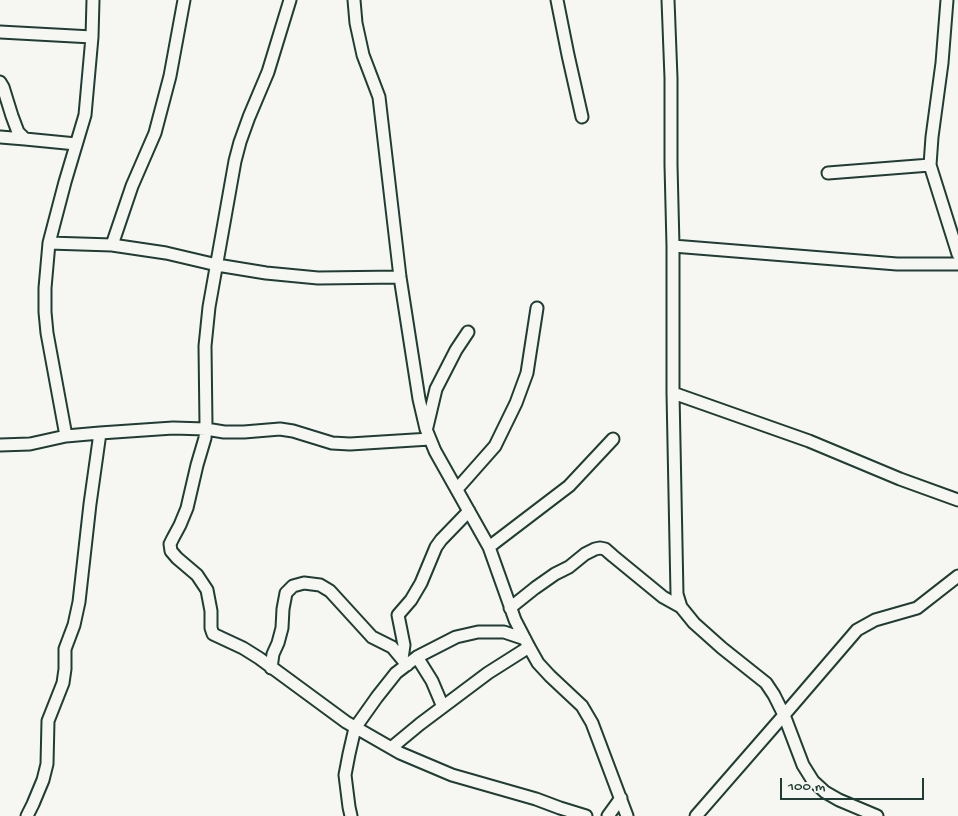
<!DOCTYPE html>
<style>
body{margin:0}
#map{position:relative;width:958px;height:816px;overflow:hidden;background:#f6f6f2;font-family:"Gochi Hand",sans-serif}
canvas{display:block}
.scale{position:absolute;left:780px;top:778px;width:144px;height:22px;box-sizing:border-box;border:2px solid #1f3d34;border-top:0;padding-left:6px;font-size:15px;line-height:18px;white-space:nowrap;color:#1f3d34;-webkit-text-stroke:4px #f6f6f2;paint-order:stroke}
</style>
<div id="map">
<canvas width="958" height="816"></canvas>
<div class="scale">100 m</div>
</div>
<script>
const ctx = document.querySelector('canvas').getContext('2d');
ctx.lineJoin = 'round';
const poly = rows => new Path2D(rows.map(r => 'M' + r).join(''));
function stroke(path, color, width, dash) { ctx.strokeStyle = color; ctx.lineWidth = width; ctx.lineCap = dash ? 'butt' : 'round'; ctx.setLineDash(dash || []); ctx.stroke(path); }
const minor = poly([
 [290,0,268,72,249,117,240,142,235,161,209,307,205,346,206,425,205,438,197,465,187,508,180,525,173,538,170,544,171,551,177,558,197,575,207,590,211,611,211,628,213,634,243,648,259,658,346,722,400,753,452,775,536,799,560,808,586,816],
 [354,0,356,23,363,55,379,97,400,277,419,399,426,429,435,451,489,547,515,620,529,647,538,663,550,676,582,706,592,723,627,816],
 [557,0,568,55,582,117],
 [668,0,671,78,671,165,673,246,673,393,677,594,681,607,694,623,722,648,766,683,774,695,784,715,803,765,813,781,825,792,839,800,877,816],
 [947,0,942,63,932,137,930,165,958,254],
 [0,32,92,37],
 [0,82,3,87,12,116,18,132,25,139,76,144],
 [0,137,25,139],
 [828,173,930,165],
 [49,243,112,245,166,253,217,265,266,273,318,278,400,277],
 [112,245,132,186,155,133,170,76,184,0],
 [673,246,897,264,958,264],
 [673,393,809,441,900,479,958,500],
 [427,427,436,389,456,350,468,332],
 [66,436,47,333,45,312,45,288,49,243,65,182,85,115,92,37,93,0],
 [0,445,30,444,66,436,100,433,173,428,206,429,224,432,244,432,280,429,293,431,332,443,350,444,430,439],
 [457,489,495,446,516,403,527,373,537,308],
 [489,547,569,486,613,439],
 [510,608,535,588,555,574,569,567,585,554,595,549,600,548,605,549,613,556,663,597,681,607],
 [417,657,432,681,443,707],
 [402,659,404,645,398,615,411,600,421,583,436,547,441,540,469,511],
 [271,668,273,654,278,643,282,628,283,609,286,593,293,586,304,583,320,585,330,591,372,637,392,647,407,665],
 [391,748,420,724,488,673,529,647],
 [27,816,33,804,43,780,47,764,48,721,63,683,65,669,65,649,74,625,79,602,90,504,100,433],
 [351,816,349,807,345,775,349,754,355,728,377,697,396,673,417,657,456,637,478,632,504,632,525,639],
 [608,816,621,798],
 [696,816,784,715,857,630,875,620,917,608,958,576]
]);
stroke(minor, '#1f3d34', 15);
stroke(minor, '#f6f6f2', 11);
</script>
